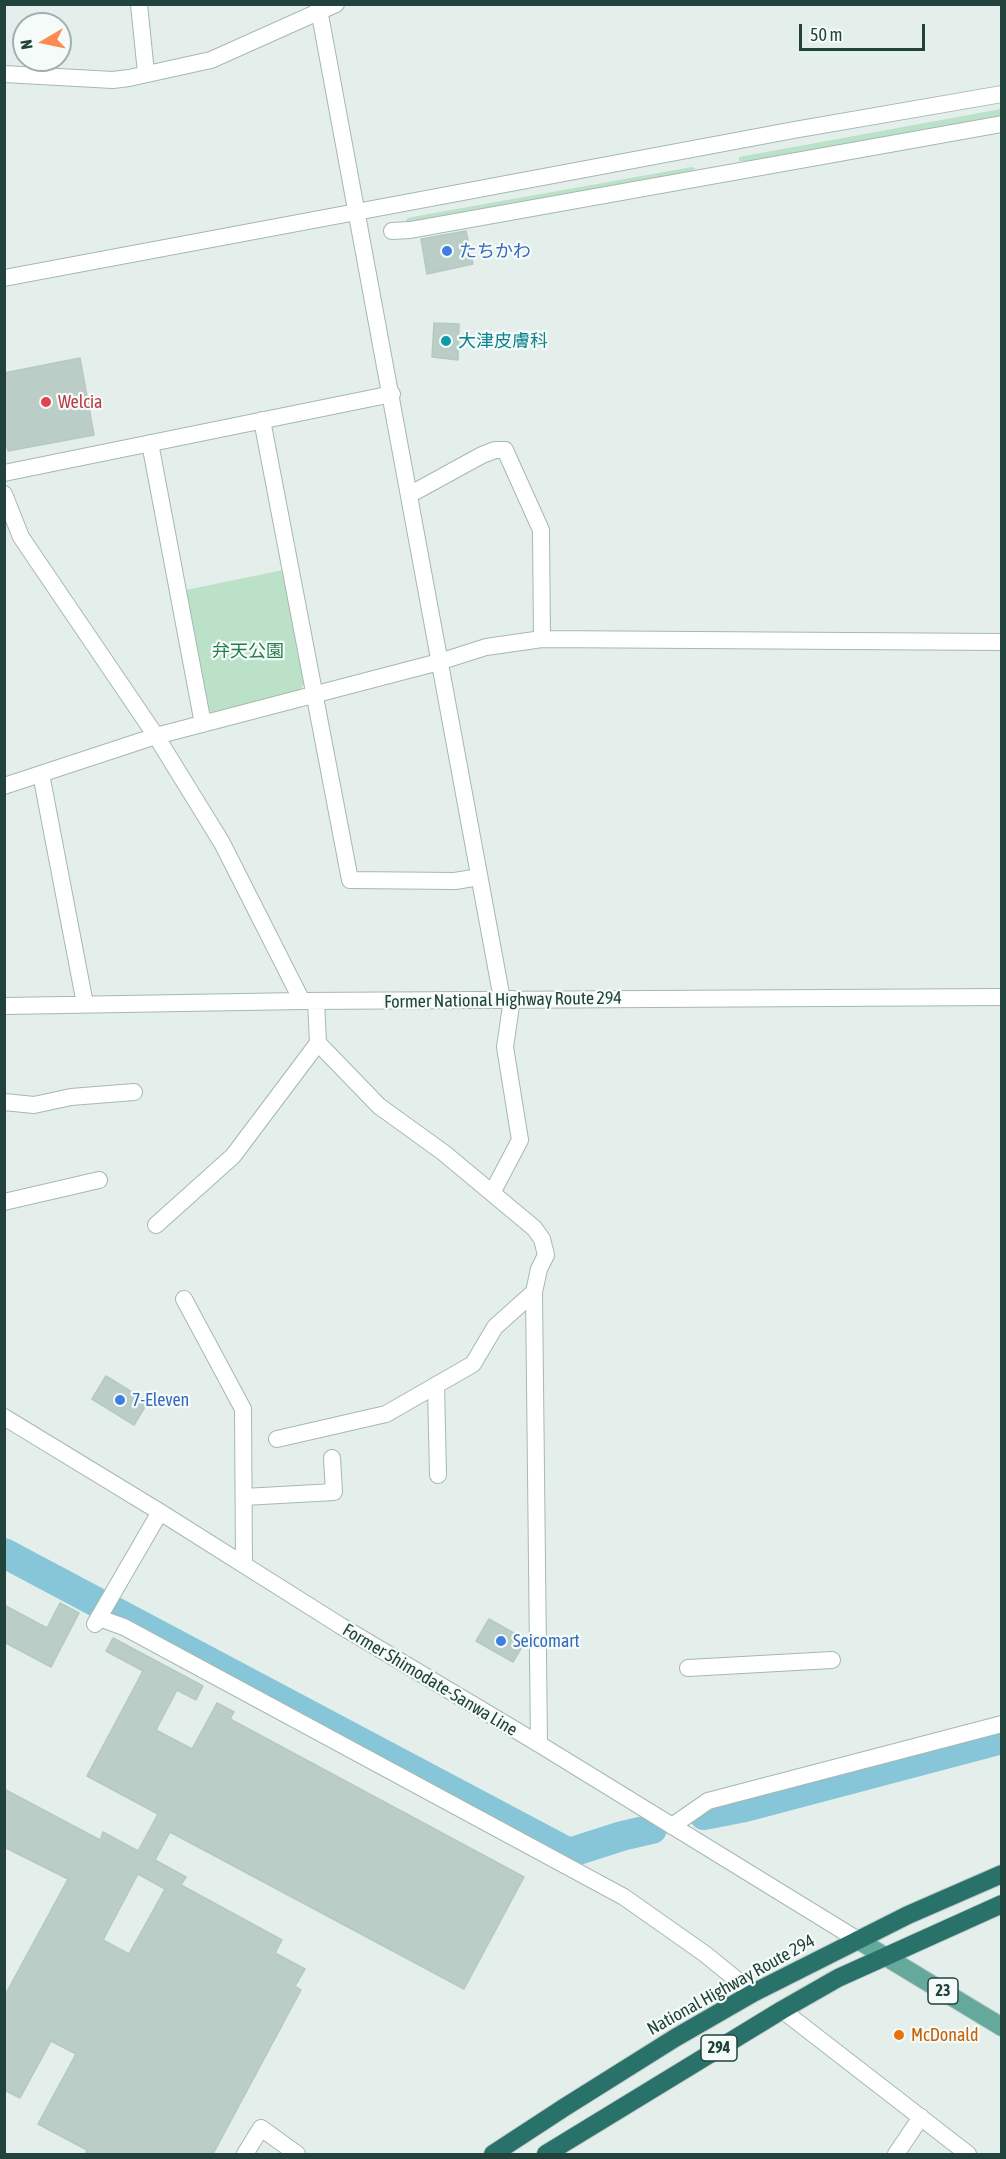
<!DOCTYPE html>
<meta charset="utf-8">
<style>
body{margin:0}
#map{position:relative;width:1006px;height:2159px;overflow:hidden;background:#e4efeb;font-family:"Asap Condensed",sans-serif}
canvas{display:block}
.frame{position:absolute;inset:0;border:6px solid #21433c;pointer-events:none}
.north{position:absolute;left:12px;top:12px;width:60px;height:60px;box-sizing:border-box;background:#f5fbf8;border:2px solid #a0b1ad;border-radius:50%;rotate:261deg;font-size:16px;font-weight:700;line-height:24px;text-align:center;color:#21433c}
.north::after{content:'';display:block;margin:auto;width:21px;height:27px;background:#ff8952;clip-path:polygon(50% 0,100% 100%,50% 72%,0 100%)}
.scale{position:absolute;left:799px;top:24px;width:126px;height:27px;box-sizing:border-box;border:3px solid #21433c;border-top:0;padding-left:8px;font-size:18px;line-height:21px;white-space:nowrap;color:#21433c;-webkit-text-stroke:4px #f5fbf8;paint-order:stroke}
</style>
<div id="map">
<canvas width="1006" height="2159"></canvas>
<div class="frame"></div>
<div class="north">N</div>
<div class="scale">50 m</div>
</div>
<script>
const ctx = document.querySelector('canvas').getContext('2d');
ctx.lineJoin = 'round';
function fill(path, color) { ctx.fillStyle = color; ctx.fill(path, 'evenodd'); }
const poly = rows => new Path2D(rows.map(r => 'M' + r).join(''));
function stroke(path, color, width, dash) { ctx.strokeStyle = color; ctx.lineWidth = width; ctx.lineCap = dash ? 'butt' : 'round'; ctx.setLineDash(dash || []); ctx.stroke(path); }
function drawText(font, color, halo, rows, align = 'center') {
  ctx.font = font + ' "Asap Condensed","Noto Sans JP",sans-serif'; ctx.lineWidth = 4.5; ctx.setLineDash([]); ctx.textBaseline = 'middle'; ctx.strokeStyle = halo; ctx.fillStyle = color; for (const [text, x, y, turn = 0] of rows) {
    ctx.save(); ctx.translate(x, y); ctx.rotate((+turn || 0) * Math.PI / 180); ctx.textAlign = isNaN(turn) ? turn : align; if (halo) ctx.strokeText(text, 0, 0); ctx.fillText(text, 0, 0); ctx.restore();
  }
}
const green = poly([
 [1001,109,1001,117,755,161,739,161,739,157],
 [692,167,696,169,684,174,404,223,408,218,423,215],
 [283,570,305,682,298,694,222,717,208,710,186,590]
]);
const river = poly([
 [4,1553,569,1853,622,1836,652,1829],
 [704,1815,745,1807,1002,1739]
]);
const building = poly([
 [466,231,473,264,427,274,421,239,466,231],
 [434,323,459,324,458,360,432,357,434,323],
 [80,358,94,435,8,451,4,432,4,373,80,358],
 [106,1376,148,1402,134,1425,92,1399,106,1376],
 [60,1603,79,1613,51,1667,4,1642,4,1605,47,1628,60,1603],
 [489,1619,526,1640,513,1662,476,1641,489,1619],
 [113,1638,203,1686,196,1700,177,1690,156,1730,192,1749,217,1703,234,1712,230,1719,524,1877,464,1989,170,1832,155,1860,186,1877,181,1885,282,1940,275,1953,305,1969,295,1986,301,1990,213,2154,85,2154,87,2150,38,2124,76,2054,51,2041,20,2098,4,2090,4,1997,68,1879,4,1847,4,1789,100,1840,103,1832,138,1851,158,1814,87,1776,143,1671,106,1651,113,1638],
 [138,1874,165,1889,129,1954,103,1940,138,1874]
]);
const minor = poly([
 [139,4,146,73],
 [318,4,502,999],
 [4,74,113,80,129,78,211,60,336,4],
 [392,231,410,230,1002,124],
 [4,278,794,130,1002,94],
 [262,420,350,880,455,881,479,877],
 [150,443,203,724],
 [4,473,392,394],
 [4,494,21,537,156,736,222,843,302,1001],
 [409,495,482,455,495,450,505,450,541,530,542,639],
 [41,774,85,1004],
 [4,786,156,736,439,662,486,647,542,639,1002,642],
 [316,1001,318,1043,379,1106,444,1153,534,1228,542,1239,546,1255,539,1269,534,1292,539,1744],
 [4,1006,302,1001,1002,997],
 [4,1102,34,1105,71,1097,134,1092],
 [492,1193,520,1140,505,1047,512,999],
 [4,1202,99,1180],
 [156,1225,233,1156,318,1043],
 [184,1299,243,1409,244,1565],
 [436,1385,438,1475],
 [4,1417,160,1512,341,1626,539,1744,858,1940],
 [277,1439,386,1414,473,1364,495,1327,534,1292],
 [244,1497,334,1492,332,1458],
 [99,1618,124,1627,624,1897,705,1954,753,1993],
 [95,1624,160,1512],
 [688,1668,832,1660],
 [672,1826,708,1801,1002,1724],
 [782,2010,968,2154],
 [245,2154,261,2128,297,2154],
 [896,2154,921,2117]
]);
const major = poly([
 [858,1940,1002,2027]
]);
const highway = poly([
 [493,2154,565,2107,675,2038,753,1993,908,1915,1002,1874],
 [546,2154,782,2010,838,1978,1002,1904]
]);
const markers = [
 [447,251,6,"#3f7fe0"],
 [446,341,6,"#0f9aa8"],
 [46,402,6,"#e0444e"],
 [120,1400,6,"#3f7fe0"],
 [501,1641,6,"#3f7fe0"],
 [899,2035,6,"#e8710a"]
];
const shields = [
 [943,1991,30],
 [719,2048,36]
];
const shieldNames = [
 ["23",943,1991],
 ["294",719,2048]
];
const shopNames = [
 ["たちかわ",459,251],
 ["7-Eleven",132,1400],
 ["Seicomart",513,1641]
];
const cultureNames = [
 ["大津皮膚科",458,341]
];
const healthNames = [
 ["Welcia",58,402]
];
const parkNames = [
 ["弁天公園",248,651]
];
const streetNames = [
 ["Former National Highway Route 294",503,1000,-1],
 ["Former Shimodate-Sanwa Line",430,1680,31],
 ["National Highway Route 294",731,1985,-29]
];
const foodNames = [
 ["McDonald",911,2035]
];
fill(green, '#bbe2c8');
stroke(river, '#87c6d9', 30);
fill(building, '#bbcdc7');
stroke(building, '#b5c9c2', 1.5);
stroke(minor, '#a6b8b3', 18);
stroke(major, '#c1cac8', 20);
stroke(highway, '#c1cac8', 20);
stroke(minor, '#fff', 16);
stroke(major, '#64a99c', 18);
stroke(highway, '#297269', 18);
for (const [x, y, r, color] of markers) { const dot = new Path2D(); dot.arc(x, y, r, 0, 2 * Math.PI); ctx.fillStyle = color; ctx.fill(dot); stroke(dot, '#f5fbf8', 2); }
for (const [x, y, w] of shields) { const box = new Path2D(); box.roundRect(x - w / 2, y - 13, w, 26, 4.5); ctx.fillStyle = '#f5fbf8'; ctx.fill(box); stroke(box, '#21433c', 1.5); }
drawText('bold 16px', '#21433c', null, shieldNames);
drawText('18px', '#366cbe', '#f5fbf8', shopNames, 'left');
drawText('18px', '#0d838f', '#f5fbf8', cultureNames, 'left');
drawText('18px', '#be3a42', '#f5fbf8', healthNames, 'left');
drawText('18px', '#267e4f', '#f5fbf8', parkNames);
drawText('18px', '#21433c', '#f5fbf8', streetNames);
drawText('18px', '#c56008', '#f5fbf8', foodNames, 'left');
</script>
